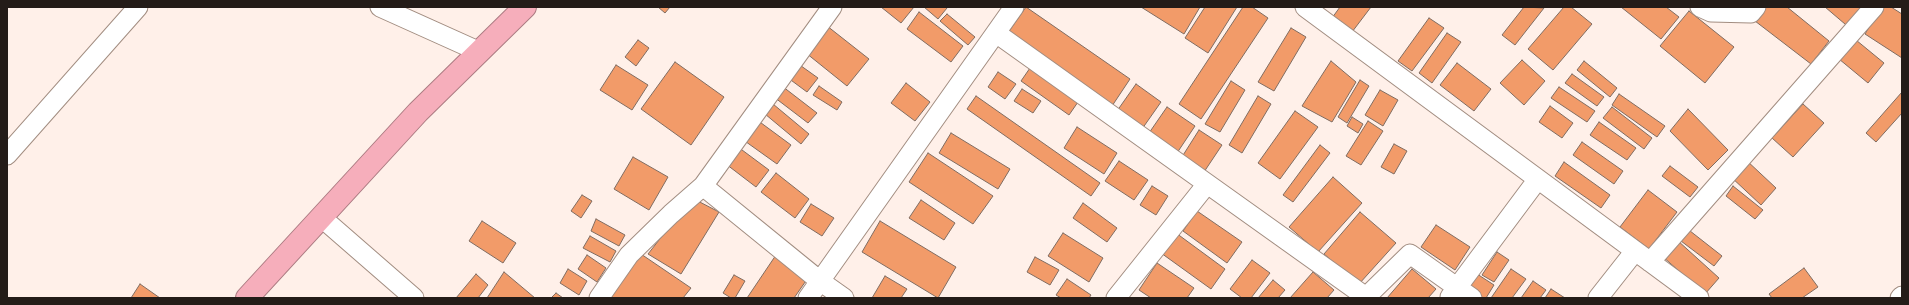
<!DOCTYPE html>
<style>
body{margin:0}
#map{position:relative;width:1909px;height:305px;overflow:hidden;background:#fff0e9;font-family:Barlow,sans-serif}
canvas{display:block}
.frame{position:absolute;inset:0;border:8px solid #241c18;pointer-events:none}
</style>
<div id="map">
<canvas width="1909" height="305"></canvas>
<div class="frame"></div>
</div>
<script>
const ctx = document.querySelector('canvas').getContext('2d');
ctx.lineJoin = 'round';
function fill(path, color) { ctx.fillStyle = color; ctx.fill(path, 'evenodd'); }
const poly = rows => new Path2D(rows.map(r => 'M' + r).join(''));
function stroke(path, color, width, dash) { ctx.strokeStyle = color; ctx.lineWidth = width; ctx.lineCap = dash ? 'butt' : 'round'; ctx.setLineDash(dash || []); ctx.stroke(path); }
const building = poly([
 [658,7,670,7,665,13,658,7],
 [881,7,914,7,901,23,881,7],
 [924,7,945,7,947,8,938,19,924,7],
 [1026,7,1130,79,1110,109,1005,37,1026,7],
 [1141,7,1200,7,1184,34,1141,7],
 [1205,7,1237,7,1208,53,1185,38,1205,7],
 [1243,7,1252,7,1268,18,1201,119,1179,104,1243,7],
 [1340,7,1371,7,1352,32,1332,18,1340,7],
 [1524,7,1544,8,1515,45,1502,35,1524,7],
 [1564,7,1571,7,1592,24,1553,70,1528,49,1564,7],
 [1621,7,1666,7,1679,17,1661,39,1621,7],
 [1765,7,1787,7,1829,41,1811,64,1755,21,1765,7],
 [1825,7,1871,7,1852,30,1825,7],
 [1881,7,1891,7,1902,14,1902,58,1865,34,1881,7],
 [1689,11,1734,47,1705,83,1660,46,1689,11],
 [919,12,963,46,951,62,907,29,919,12],
 [947,14,975,37,968,45,940,21,947,14],
 [1429,18,1444,28,1412,71,1398,61,1429,18],
 [822,22,869,59,847,86,801,49,822,22],
 [1291,28,1306,37,1274,91,1258,82,1291,28],
 [1447,33,1461,42,1432,83,1419,73,1447,33],
 [638,40,649,48,636,66,625,57,638,40],
 [1856,40,1884,63,1868,83,1839,59,1856,40],
 [790,58,818,78,807,92,780,72,790,58],
 [1522,60,1545,81,1524,105,1500,83,1522,60],
 [1331,61,1356,82,1332,122,1302,106,1331,61],
 [1584,61,1617,88,1610,97,1577,70,1584,61],
 [675,62,724,97,691,145,641,109,675,62],
 [1457,63,1491,89,1474,111,1440,85,1457,63],
 [616,65,648,85,632,110,600,90,616,65],
 [1030,68,1078,102,1069,115,1021,81,1030,68],
 [998,72,1016,84,1005,99,988,87,998,72],
 [1572,74,1604,97,1597,106,1565,83,1572,74],
 [1360,80,1369,86,1347,123,1338,117,1360,80],
 [1231,81,1245,90,1220,132,1205,124,1231,81],
 [778,83,817,113,808,123,770,94,778,83],
 [906,83,930,102,915,121,891,103,906,83],
 [1136,84,1161,102,1142,129,1117,111,1136,84],
 [819,86,842,102,837,110,813,95,819,86],
 [1559,87,1595,111,1587,122,1551,98,1559,87],
 [1022,89,1041,101,1033,113,1014,101,1022,89],
 [1380,90,1398,100,1383,126,1365,115,1380,90],
 [1902,92,1902,113,1876,142,1866,133,1902,92],
 [1619,94,1665,126,1657,137,1612,105,1619,94],
 [976,96,1100,183,1091,196,967,109,976,96],
 [1258,96,1271,104,1242,153,1229,145,1258,96],
 [767,99,809,134,801,144,759,109,767,99],
 [1803,104,1824,123,1793,157,1772,138,1803,104],
 [1550,106,1573,123,1562,138,1539,122,1550,106],
 [1167,107,1195,126,1177,153,1149,133,1167,107],
 [1612,107,1652,138,1644,149,1603,118,1612,107],
 [1688,109,1728,150,1708,170,1670,131,1688,109],
 [1295,111,1318,127,1280,179,1258,163,1295,111],
 [749,114,791,145,777,164,735,134,749,114],
 [1352,117,1363,124,1358,133,1347,126,1352,117],
 [1368,121,1383,131,1361,165,1346,156,1368,121],
 [1599,122,1636,148,1627,160,1590,135,1599,122],
 [1077,127,1117,153,1104,174,1064,148,1077,127],
 [1199,130,1222,145,1202,175,1180,160,1199,130],
 [951,133,1010,169,998,189,939,153,951,133],
 [1582,142,1623,171,1614,184,1573,155,1582,142],
 [734,144,769,170,756,187,722,161,734,144],
 [1394,144,1407,151,1394,174,1381,167,1394,144],
 [1320,145,1330,153,1293,202,1283,195,1320,145],
 [928,153,993,196,973,224,909,182,928,153],
 [633,157,668,177,649,210,614,189,633,157],
 [1745,159,1776,188,1761,205,1730,176,1745,159],
 [1119,161,1148,180,1134,200,1105,181,1119,161],
 [1564,162,1610,195,1601,208,1555,176,1564,162],
 [1670,166,1698,187,1690,197,1662,176,1670,166],
 [776,173,809,199,795,218,761,192,776,173],
 [1333,177,1362,203,1318,252,1289,227,1333,177],
 [1152,186,1168,196,1156,215,1140,205,1152,186],
 [1733,186,1763,210,1755,219,1726,196,1733,186],
 [1648,190,1677,212,1649,249,1620,227,1648,190],
 [582,195,592,201,581,218,571,211,582,195],
 [692,198,719,212,681,274,648,254,692,198],
 [921,200,955,223,944,240,909,218,921,200],
 [1083,203,1117,228,1107,242,1073,218,1083,203],
 [811,204,834,218,822,236,800,222,811,204],
 [1197,211,1242,242,1227,263,1183,231,1197,211],
 [1360,212,1396,243,1359,284,1324,254,1360,212],
 [596,219,625,235,619,246,591,231,596,219],
 [482,221,516,243,503,263,469,241,482,221],
 [880,221,956,267,938,298,862,252,880,221],
 [1436,225,1470,247,1455,270,1421,247,1436,225],
 [1685,227,1722,256,1714,266,1681,241,1685,227],
 [1063,233,1103,258,1089,282,1048,256,1063,233],
 [1176,233,1225,269,1211,289,1161,253,1176,233],
 [590,236,616,251,610,262,583,248,590,236],
 [1677,240,1719,278,1705,294,1662,256,1677,240],
 [638,252,691,288,683,298,612,298,608,295,638,252],
 [778,252,810,275,794,298,747,298,778,252],
 [1497,252,1509,260,1494,282,1482,275,1497,252],
 [587,255,606,268,597,282,578,269,587,255],
 [1035,257,1059,270,1050,285,1027,272,1035,257],
 [1252,260,1270,273,1251,298,1242,298,1230,289,1252,260],
 [1157,263,1194,288,1187,298,1151,298,1139,290,1157,263],
 [1804,268,1818,287,1802,298,1772,298,1769,294,1804,268],
 [568,269,587,281,579,295,560,283,568,269],
 [1412,269,1436,289,1428,298,1387,298,1412,269],
 [1511,269,1526,279,1512,298,1491,298,1511,269],
 [504,272,535,298,487,298,504,272],
 [1313,272,1334,290,1327,298,1290,298,1313,272],
 [1474,272,1494,285,1486,298,1479,298,1464,288,1474,272],
 [476,274,488,285,478,298,456,298,476,274],
 [734,275,745,281,735,298,731,298,723,293,734,275],
 [885,276,907,289,901,298,872,298,885,276],
 [1067,279,1091,295,1089,298,1061,298,1056,295,1067,279],
 [1273,280,1285,290,1278,298,1258,298,1273,280],
 [1533,281,1546,290,1540,298,1521,298,1533,281],
 [140,284,160,298,131,298,140,284],
 [1551,289,1565,298,1545,298,1551,289],
 [556,293,563,298,551,298,556,293]
]);
const street = poly([
 [380,7,480,52],
 [1305,7,1699,298],
 [1700,7,1711,12,1751,13,1756,7],
 [996,33,1366,297,1410,254,1472,298],
 [7,155,138,7],
 [703,186,820,281,844,298],
 [321,217,414,298],
 [1650,262,1874,7],
 [1450,297,1538,179],
 [599,298,629,255,671,214,703,186,832,7],
 [808,298,1014,7],
 [1116,298,1207,184],
 [1598,298,1635,251],
 [1900,298,1902,296]
]);
const highway = poly([
 [247,298,418,112,525,7]
]);
fill(building, '#f29b69');
stroke(building, '#806c61', 1);
stroke(street, '#a28d81', 21);
stroke(highway, '#ac7b82', 24);
stroke(street, '#fff', 19);
stroke(highway, '#f6aebb', 22);
</script>
